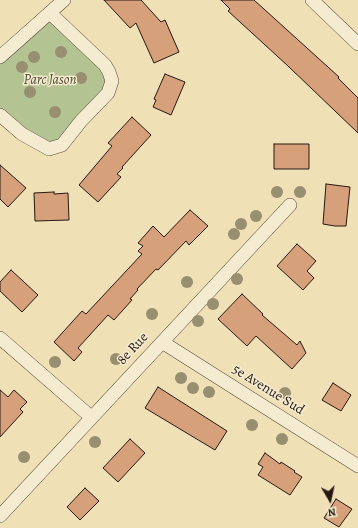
<!DOCTYPE html>
<style>
body{margin:0}
#map{position:relative;width:358px;height:528px;overflow:hidden;background:#efe0b6;font-family:Alegreya,serif}
canvas{display:block}
.north{position:absolute;left:310px;top:480px;width:40px;height:40px;-webkit-text-stroke:3px #f5ebd0;paint-order:stroke;rotate:171deg;font-size:11px;font-weight:700;line-height:16px;text-align:center;color:#261810}
.north::after{content:'';display:block;margin:auto;width:14px;height:18px;background:#261810;clip-path:polygon(50% 0,100% 100%,50% 72%,0 100%)}
</style>
<div id="map">
<canvas width="358" height="528"></canvas>
<div class="north">N</div>
</div>
<script>
const ctx = document.querySelector('canvas').getContext('2d');
ctx.lineJoin = 'round';
function fill(path, color) { ctx.fillStyle = color; ctx.fill(path, 'evenodd'); }
const poly = rows => new Path2D(rows.map(r => 'M' + r).join(''));
function stroke(path, color, width, dash) { ctx.strokeStyle = color; ctx.lineWidth = width; ctx.lineCap = dash ? 'butt' : 'round'; ctx.setLineDash(dash || []); ctx.stroke(path); }
function drawText(font, color, halo, rows, align = 'center') {
  ctx.font = font + ' Alegreya,serif'; ctx.lineWidth = 3; ctx.setLineDash([]); ctx.textBaseline = 'middle'; ctx.strokeStyle = halo; ctx.fillStyle = color; for (const [text, x, y, turn = 0] of rows) {
    ctx.save(); ctx.translate(x, y); ctx.rotate((+turn || 0) * Math.PI / 180); ctx.textAlign = isNaN(turn) ? turn : align; if (halo) ctx.strokeText(text, 0, 0); ctx.fillText(text, 0, 0); ctx.restore();
  }
}
const green = poly([
 [50,13,112,81,81,121,49,149,0,115,0,57]
]);
const building = poly([
 [104,0,141,0,161,22,165,20,179,52,154,63,136,23,130,28,104,0],
 [221,0,254,0,339,77,338,78,358,98,358,133,288,66,228,11,230,9,221,0],
 [165,74,185,82,171,115,153,107,156,100,154,99,165,74],
 [132,117,151,135,122,167,123,168,117,174,121,177,98,202,79,185,112,146,108,143,132,117],
 [274,144,309,144,309,169,274,169,274,144],
 [0,165,26,188,8,207,0,199,0,165],
 [326,184,350,187,346,226,335,226,323,224,326,184],
 [54,192,54,194,68,193,69,220,35,221,34,193,54,192],
 [190,210,208,226,189,245,186,241,158,270,156,269,137,289,138,290,130,299,132,300,114,320,108,315,78,348,82,352,74,361,54,342,82,311,86,314,142,254,138,251,143,246,138,243,153,226,164,237,190,210],
 [297,244,316,261,307,271,314,278,303,290,277,266,297,244],
 [11,270,38,295,22,312,0,291,0,282,11,270],
 [242,294,263,314,262,315,297,345,300,341,306,353,292,369,256,336,247,346,218,319,242,294],
 [333,383,351,395,341,411,322,400,333,383],
 [158,387,227,431,215,450,145,408,158,387],
 [0,390,8,397,14,390,27,402,20,409,23,412,0,437,0,390],
 [130,439,145,453,118,482,103,468,130,439],
 [265,453,280,464,281,462,295,471,294,472,302,477,290,495,258,475,263,467,258,464,265,453],
 [85,488,99,501,80,520,67,507,85,488],
 [336,499,352,509,339,527,324,518,336,499]
]);
const minor = poly([
 [312,0,358,44],
 [0,57,64,0],
 [0,115,22,134,49,149,62,145,81,121,108,93,112,81,109,72,105,65,50,13],
 [0,338,91,417],
 [162,342,358,466],
 [0,516,290,205]
]);
const trees = [
 [61,52],
 [34,57],
 [22,67],
 [81,78],
 [30,92],
 [55,112],
 [277,192],
 [300,192],
 [256,216],
 [241,224],
 [234,234],
 [237,279],
 [187,282],
 [213,304],
 [152,314],
 [198,321],
 [116,359],
 [55,362],
 [181,378],
 [193,388],
 [209,392],
 [285,393],
 [252,425],
 [282,439],
 [95,442],
 [24,457]
];
const parkNames = [
 ["Parc Jason",50,81]
];
const streetNames = [
 ["8e Rue",133,349,-47],
 ["5e Avenue Sud",268,390,32]
];
fill(green, '#b3c392');
fill(building, '#d5a07a');
stroke(building, '#261810', 1);
stroke(minor, '#584a3a', 14);
stroke(minor, '#f5ebd0', 13);
ctx.fillStyle = '#988e70';
for (const [x, y] of trees) { ctx.beginPath(); ctx.arc(x, y, 6, 0, 2 * Math.PI); ctx.fill(); }
drawText('italic 14px', '#504b37', '#f5ebd0', parkNames);
drawText('14px', '#261810', '#f5ebd0', streetNames);
</script>
